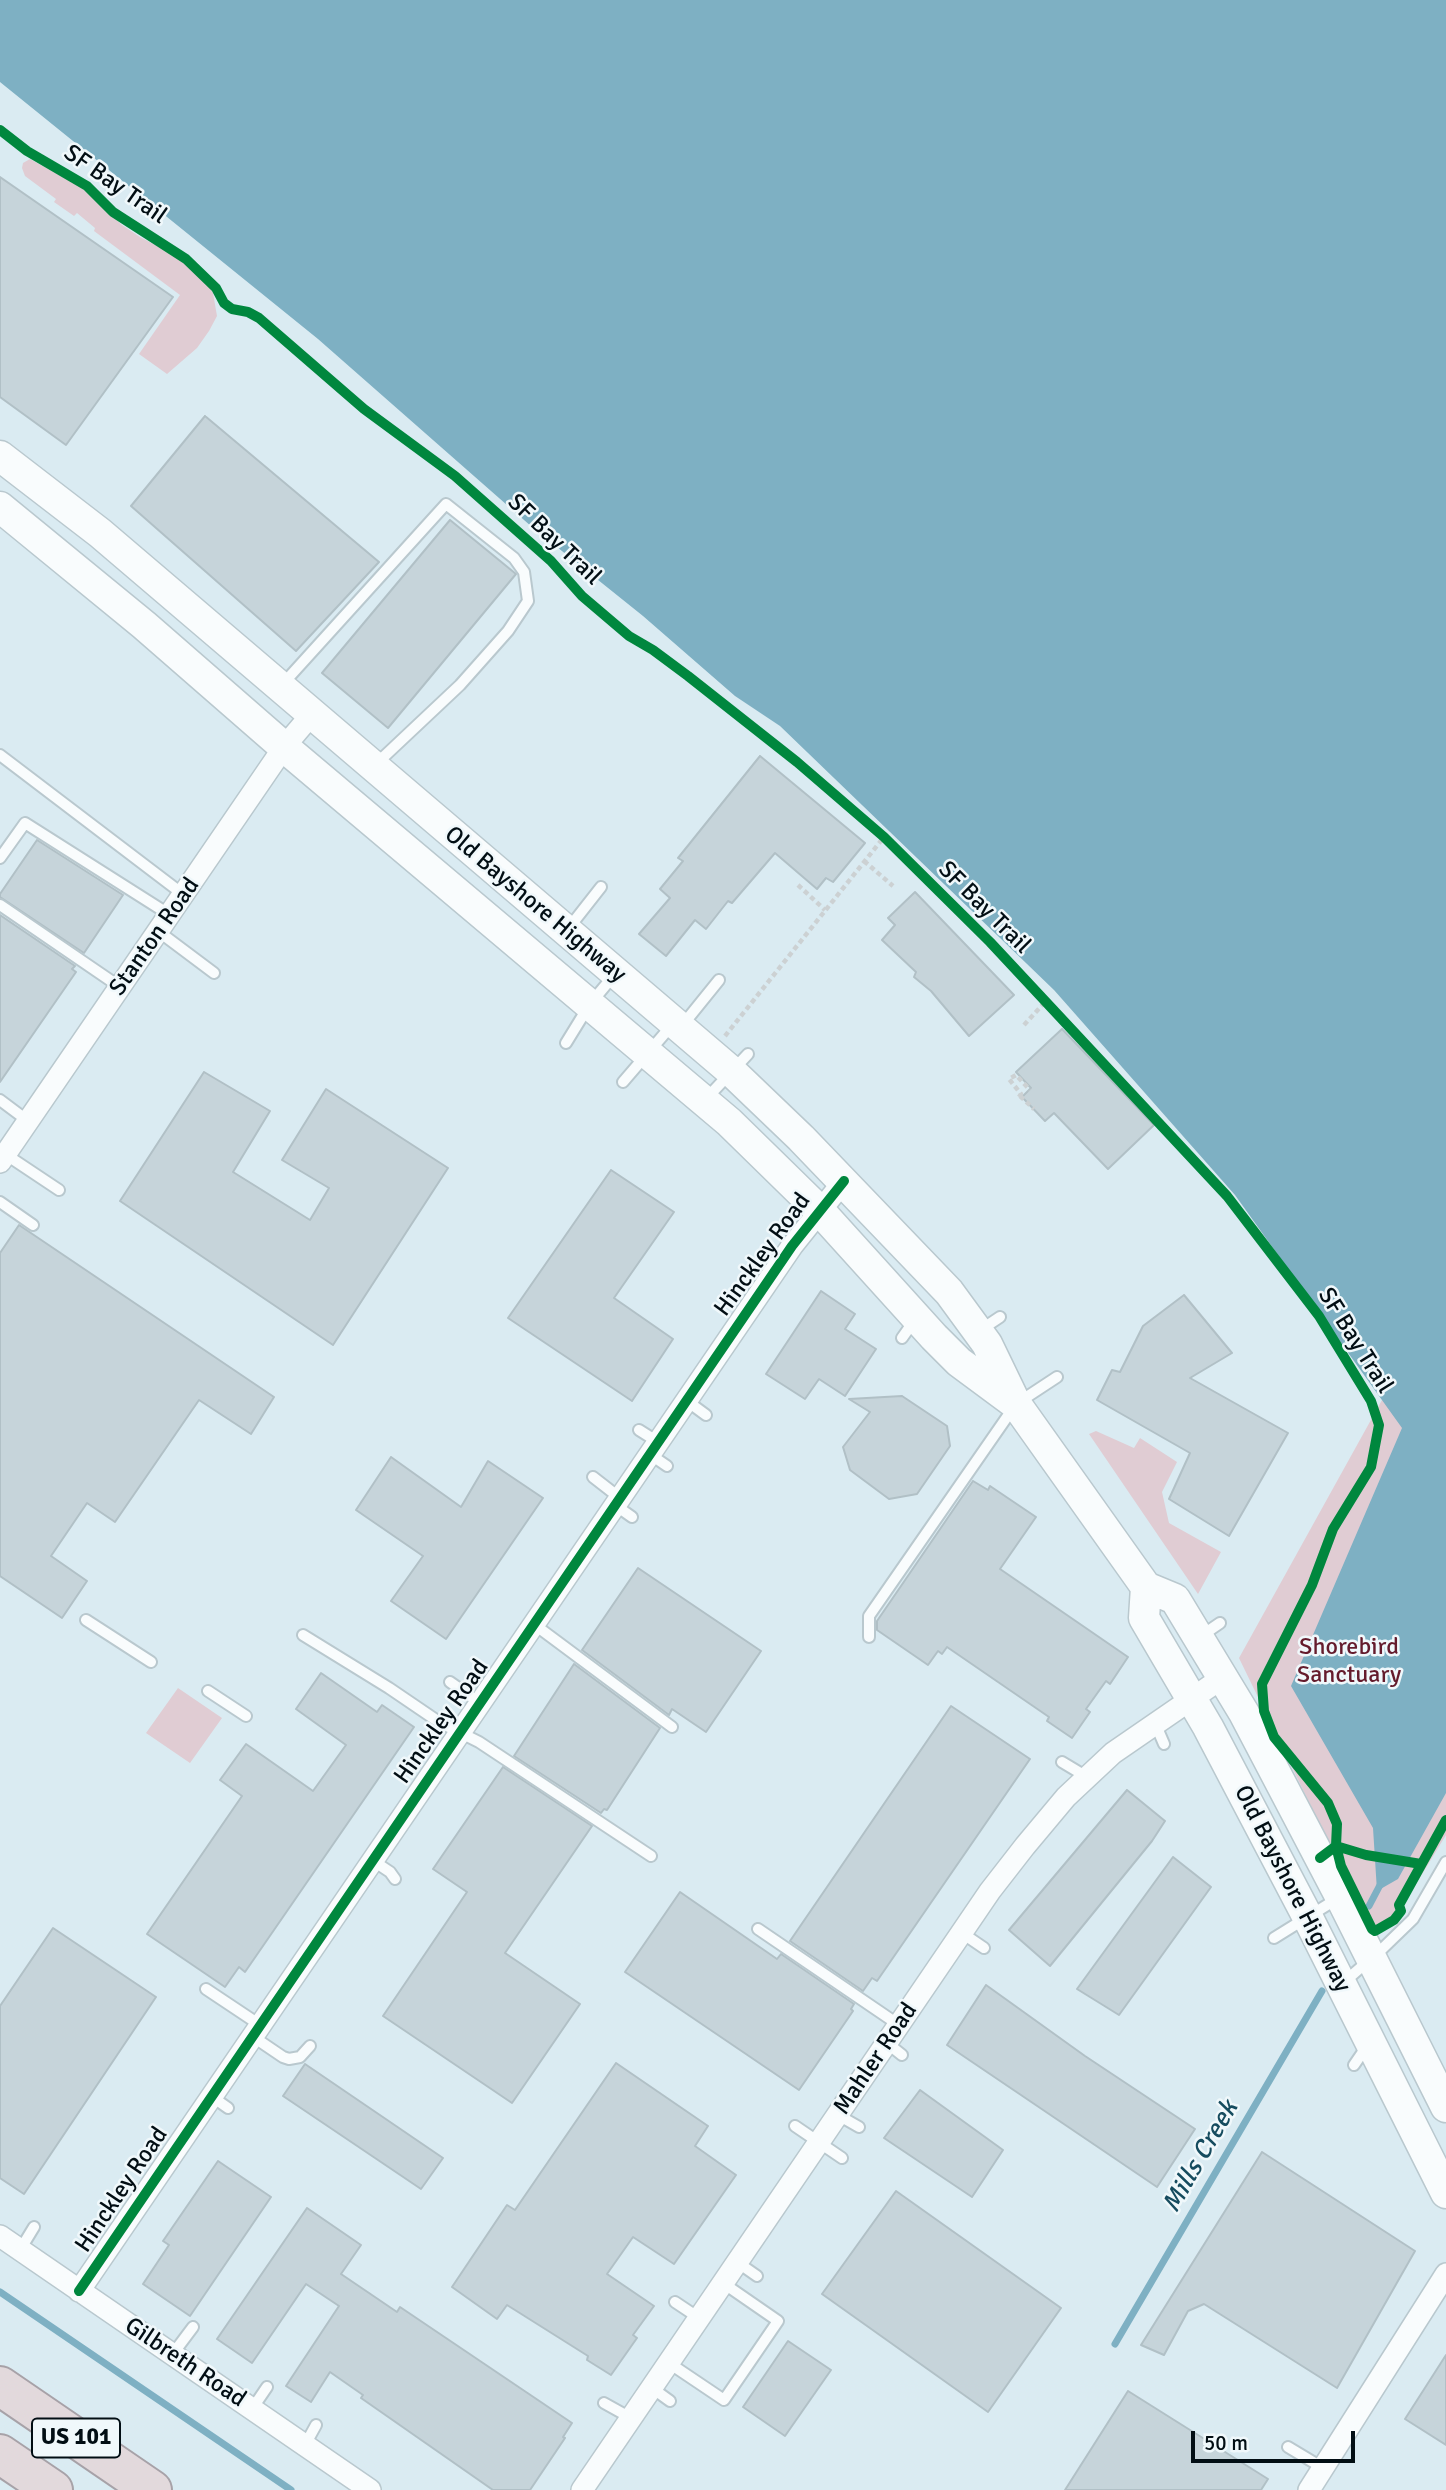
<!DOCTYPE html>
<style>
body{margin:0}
#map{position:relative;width:1446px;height:2490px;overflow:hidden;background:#daebf2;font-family:Signika,sans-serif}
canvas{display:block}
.scale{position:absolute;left:1191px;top:2431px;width:164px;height:32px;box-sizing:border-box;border:4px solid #020e14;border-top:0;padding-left:9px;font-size:21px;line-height:24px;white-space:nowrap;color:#020e14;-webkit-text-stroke:5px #f0f8fb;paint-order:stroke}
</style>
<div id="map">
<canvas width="1446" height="2490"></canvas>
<div class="scale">50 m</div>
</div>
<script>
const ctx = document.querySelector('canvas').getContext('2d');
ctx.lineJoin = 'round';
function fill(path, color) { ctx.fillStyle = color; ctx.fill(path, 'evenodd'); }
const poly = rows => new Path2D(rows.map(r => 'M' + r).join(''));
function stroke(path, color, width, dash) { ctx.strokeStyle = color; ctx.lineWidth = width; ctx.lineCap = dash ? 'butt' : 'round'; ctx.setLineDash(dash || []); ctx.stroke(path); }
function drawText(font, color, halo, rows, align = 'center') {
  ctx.font = font + ' Signika,sans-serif'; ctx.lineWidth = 5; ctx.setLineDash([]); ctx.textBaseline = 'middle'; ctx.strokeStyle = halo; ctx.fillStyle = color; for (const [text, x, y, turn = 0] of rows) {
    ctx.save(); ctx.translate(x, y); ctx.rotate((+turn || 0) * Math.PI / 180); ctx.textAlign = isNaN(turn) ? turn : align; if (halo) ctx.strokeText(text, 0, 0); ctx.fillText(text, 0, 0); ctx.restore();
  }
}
const green = poly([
 [30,159,81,187,122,225,140,237,174,255,206,282,213,293,217,316,209,331,197,348,167,374,139,354,180,295,94,231,95,228,77,213,74,216,54,202,56,199,25,176,22,168,23,163],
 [1382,1400,1446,1432,1446,1835,1394,1920,1385,1928,1370,1928,1239,1658],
 [1096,1431,1134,1448,1140,1438,1177,1462,1162,1492,1169,1523,1221,1552,1198,1594,1089,1434],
 [178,1688,222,1718,190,1763,146,1733]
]);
const water = poly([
 [0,0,1446,0,1446,1793,1398,1879,1377,1891,1373,1828,1291,1686,1402,1428,1235,1195,1054,990,780,726,735,696,643,616,532,527,318,339,0,82]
]);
const stream = poly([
 [1369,1906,1380,1885],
 [0,2292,291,2490],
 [1115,2344,1322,1991]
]);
const building = poly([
 [0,177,173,297,66,445,0,397,0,177],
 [205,416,379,562,296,651,131,506,205,416],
 [450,520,516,574,388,728,322,673,450,520],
 [760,756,865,843,833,882,826,878,817,889,775,853,732,903,728,901,706,929,695,920,666,956,639,934,670,898,660,889,683,861,678,858,760,756],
 [37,840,123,895,84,953,0,897,0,894,37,840],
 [915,892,1014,995,969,1036,931,991,914,977,916,972,882,940,895,925,888,918,915,892],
 [0,915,75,966,72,969,76,972,0,1082,0,915],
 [1062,1029,1154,1125,1108,1169,1054,1113,1045,1121,1022,1097,1031,1088,1016,1072,1062,1029],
 [204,1072,270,1111,233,1172,310,1220,329,1188,282,1160,326,1089,448,1168,333,1345,120,1201,204,1072],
 [611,1170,674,1212,614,1298,673,1339,632,1401,508,1318,611,1170],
 [19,1225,274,1397,251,1434,199,1400,115,1522,87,1503,51,1556,87,1581,62,1618,0,1576,0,1253,19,1225],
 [821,1291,855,1314,845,1329,876,1349,845,1396,819,1379,805,1399,766,1374,821,1291],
 [1184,1295,1232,1353,1190,1378,1288,1433,1229,1536,1169,1499,1190,1453,1097,1400,1112,1370,1120,1372,1143,1326,1184,1295],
 [902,1396,947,1426,950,1446,917,1494,889,1499,850,1470,843,1447,870,1412,849,1399,902,1396],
 [391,1457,461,1507,488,1461,543,1498,446,1639,391,1601,423,1556,356,1510,391,1457],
 [973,1481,988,1490,990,1486,1036,1517,1000,1569,1128,1657,1110,1684,1106,1681,1086,1709,1090,1712,1072,1738,1047,1721,1049,1717,947,1647,942,1654,938,1651,928,1665,877,1630,877,1621,973,1481],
 [638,1568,761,1651,706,1732,672,1709,669,1715,582,1650,638,1568],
 [574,1664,660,1728,607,1810,604,1809,601,1813,514,1756,574,1664],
 [321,1673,377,1712,382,1705,414,1727,245,1972,239,1967,225,1987,147,1934,242,1796,220,1780,246,1744,313,1791,346,1745,296,1709,321,1673],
 [951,1706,1030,1759,877,1981,872,1978,863,1991,790,1941,951,1706],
 [503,1767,592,1826,505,1953,580,2004,512,2103,383,2016,467,1892,433,1869,503,1767],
 [1127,1790,1165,1821,1152,1841,1050,1966,1009,1930,1127,1790],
 [1173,1857,1211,1887,1119,2015,1077,1989,1173,1857],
 [680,1892,777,1959,781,1954,854,2004,851,2009,853,2011,799,2090,625,1972,680,1892],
 [53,1928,156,1997,24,2194,0,2178,0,2006,53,1928],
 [986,1985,1085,2056,1195,2129,1157,2187,947,2045,986,1985],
 [616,2063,708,2126,695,2146,736,2175,674,2264,633,2237,607,2274,654,2306,633,2335,637,2338,611,2375,587,2360,588,2356,507,2305,497,2319,452,2287,507,2205,515,2210,616,2063],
 [305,2064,443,2158,421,2189,283,2096,305,2064],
 [920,2090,1003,2150,972,2197,884,2138,920,2090],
 [1262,2152,1415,2251,1337,2388,1204,2304,1188,2311,1164,2355,1141,2345,1262,2152],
 [218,2161,271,2197,190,2316,143,2284,169,2245,163,2241,218,2161],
 [896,2191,1061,2308,988,2412,822,2294,896,2191],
 [307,2208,361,2245,341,2274,397,2312,400,2307,572,2423,563,2437,565,2438,530,2490,493,2490,361,2398,363,2395,330,2372,311,2402,286,2386,339,2306,306,2284,252,2363,217,2339,307,2208],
 [788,2341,831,2370,785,2436,743,2407,788,2341],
 [1446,2355,1446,2445,1405,2419,1446,2355],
 [1128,2391,1268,2479,1261,2490,1065,2490,1128,2391]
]);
const path = poly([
 [864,861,893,886],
 [798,885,825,910],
 [1024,1025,1046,1001],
 [725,1036,884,837],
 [1020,1096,1034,1109],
 [1019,1097,1021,1094,1009,1079,1016,1075,1030,1090]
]);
const lane = poly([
 [281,686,446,504,514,558,524,572,528,601,508,631,460,685,375,765],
 [0,755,184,895],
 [0,858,25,823,170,915],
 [0,905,120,987],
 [568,929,601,887],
 [158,931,214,973],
 [681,1027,719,980],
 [566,1043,590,1004,615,974],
 [623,1082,672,1025],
 [0,1100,28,1121],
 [705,1100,748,1054],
 [5,1154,59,1190],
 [0,1202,33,1225],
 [979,1331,1000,1317],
 [902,1338,914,1321],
 [687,1401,706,1415],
 [639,1430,658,1442],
 [651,1455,667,1466],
 [593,1477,620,1498],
 [615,1505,632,1517],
 [86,1620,151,1662],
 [535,1625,672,1727],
 [303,1635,389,1688,439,1722,479,1742,651,1856],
 [1201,1636,1220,1623],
 [869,1637,869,1616,1016,1404,1057,1377],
 [450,1682,480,1703],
 [208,1691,246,1716],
 [1155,1723,1164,1744],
 [1062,1762,1087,1777],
 [372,1860,390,1872,395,1879],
 [758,1929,899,2025],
 [962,1933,984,1948],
 [1274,1938,1340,1897],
 [1343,1983,1382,1949,1413,1919,1446,1862],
 [206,1989,260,2025],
 [252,2036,283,2057,289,2059,300,2057,310,2046],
 [887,2043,902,2055],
 [1354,2065,1367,2046],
 [211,2096,228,2108],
 [838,2115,859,2127],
 [795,2126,842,2158],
 [20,2250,34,2227],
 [737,2262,757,2276],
 [675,2302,699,2318],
 [172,2355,193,2327],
 [669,2363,724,2400,778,2321,723,2283],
 [652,2388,670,2401],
 [604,2403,631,2418],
 [252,2409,267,2387],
 [305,2445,316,2425],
 [1288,2447,1323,2468]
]);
const street = poly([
 [0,1162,284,747,312,714],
 [0,2236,370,2490],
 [79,2291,792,1246,844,1181],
 [582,2490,990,1891,1025,1846,1066,1797,1113,1753,1222,1678],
 [1309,2490,1446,2274]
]);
const secondary = poly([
 [0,456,100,533,731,1071,801,1138,949,1292,987,1344,1016,1404,1146,1587,1175,1599,1244,1713,1340,1896,1446,2107],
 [0,507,144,625,284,747,729,1122,820,1211,934,1337,959,1362,1013,1402],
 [1146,1587,1144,1618,1208,1727,1304,1910,1446,2193]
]);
const highway = poly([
 [0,2386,152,2490],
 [0,2454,53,2490]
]);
const cycleway = poly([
 [0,130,27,151,87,186,113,212,186,259,216,288,224,303,232,309,248,312,259,318,364,409,455,476,551,561,582,596,629,636,653,650,688,676,797,762,884,837,990,942,1227,1196,1319,1316,1371,1401,1379,1425,1371,1467,1333,1529,1312,1585,1262,1684,1264,1711,1274,1737,1328,1803,1337,1824,1336,1846,1366,1855,1421,1864],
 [1320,1858,1336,1846,1341,1866,1372,1929,1375,1931,1394,1920,1401,1911,1399,1905,1446,1820],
 [79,2291,792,1246,844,1181]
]);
const shields = [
 [76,2438,88]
];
const shieldNames = [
 ["US 101",76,2438]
];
const streetNames = [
 ["SF Bay Trail",115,185,35],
 ["SF Bay Trail",554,540,44],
 ["Old Bayshore Highway",535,905,40],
 ["SF Bay Trail",984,908,45],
 ["Stanton Road",155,937,-55],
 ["Hinckley Road",763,1255,-54],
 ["SF Bay Trail",1355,1341,58],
 ["Hinckley Road",442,1722,-55],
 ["Old Bayshore Highway",1292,1889,63],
 ["Mahler Road",876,2059,-56],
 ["Hinckley Road",122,2190,-56],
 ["Gilbreth Road",185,2363,34]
];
const parkNames = [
 ["Shorebird",1349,1648],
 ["Sanctuary",1349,1676]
];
const waterNames = [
 ["Mills Creek",1201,2157,-60]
];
fill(green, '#e0ccd3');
fill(water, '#7eb0c3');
stroke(stream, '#7eb0c3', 7);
fill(building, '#c6d4da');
stroke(building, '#b1c0c6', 2);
stroke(lane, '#b9c8ce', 14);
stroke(street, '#b9c8ce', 24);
stroke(secondary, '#b9c8ce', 33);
stroke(highway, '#a7a2a8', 42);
stroke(path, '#ccd1d3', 4.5, [5, 3.5]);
stroke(lane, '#f9fcfd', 10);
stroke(street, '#f9fcfd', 21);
stroke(secondary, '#f9fcfd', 30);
stroke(highway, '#e2d9dc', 38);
stroke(cycleway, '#00873e', 10);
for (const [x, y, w] of shields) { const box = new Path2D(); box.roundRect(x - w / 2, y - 19.5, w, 39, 5); ctx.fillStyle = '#f0f8fb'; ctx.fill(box); stroke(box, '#020e14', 2); }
drawText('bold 23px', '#020e14', null, shieldNames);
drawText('24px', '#020e14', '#f0f8fb', streetNames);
drawText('24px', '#641b2c', '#f0f8fb', parkNames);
drawText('italic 26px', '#164c5f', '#f0f8fb', waterNames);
</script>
